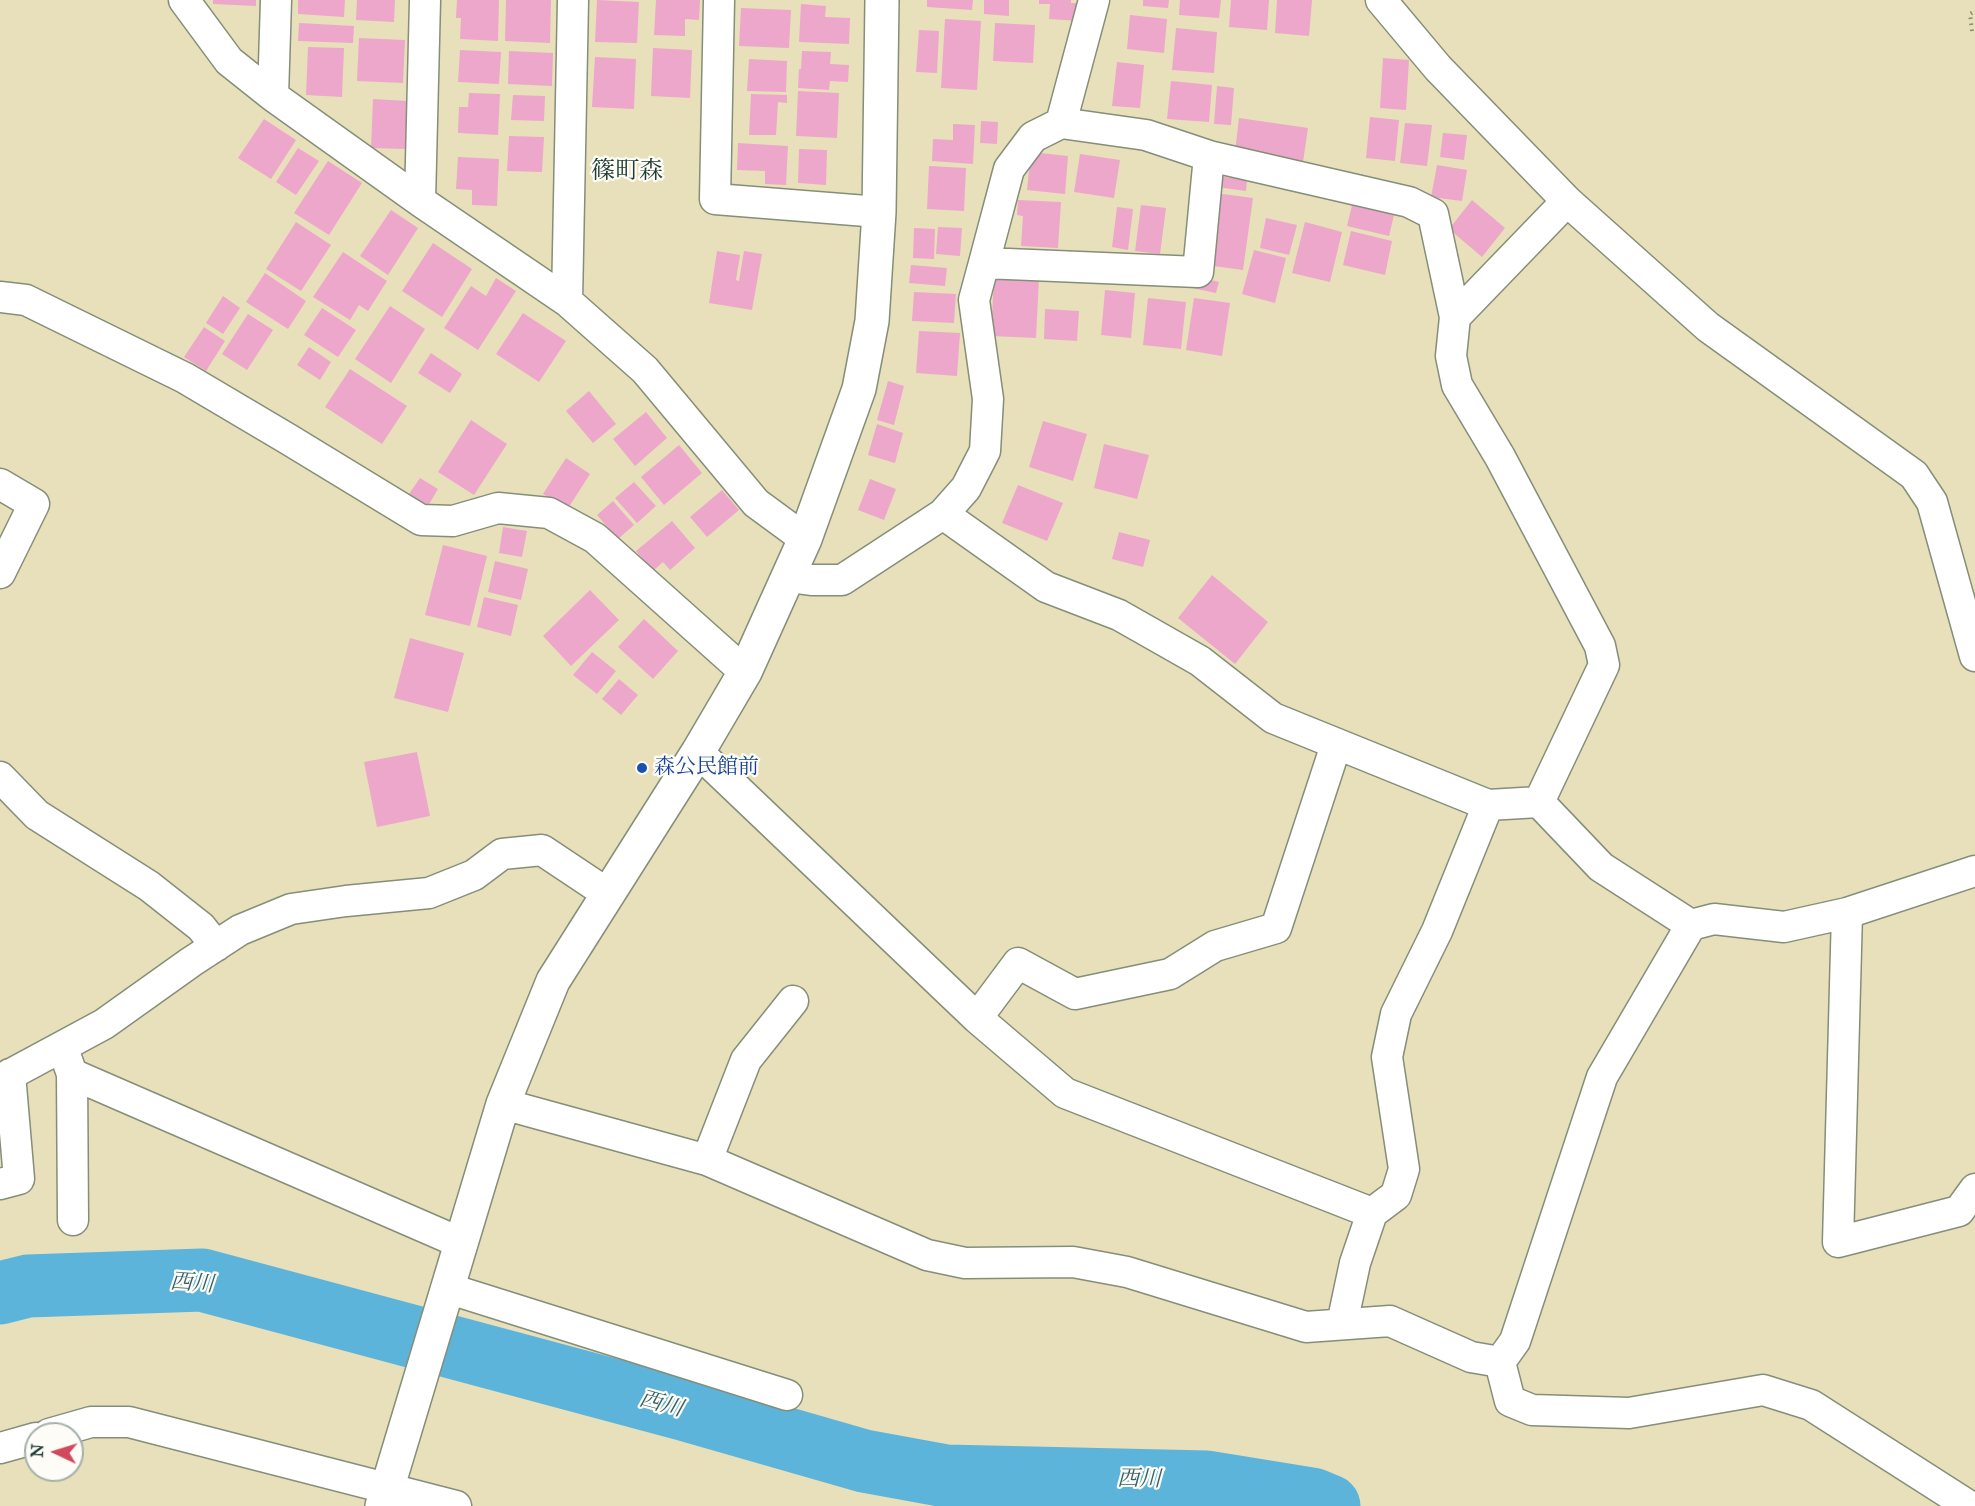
<!DOCTYPE html>
<meta charset="utf-8">
<style>
body{margin:0}
#map{position:relative;width:1975px;height:1506px;overflow:hidden;background:#e8e0bb;font-family:"IM FELL Great Primer",serif}
canvas{display:block}
.north{position:absolute;left:24px;top:1422px;width:60px;height:60px;box-sizing:border-box;background:#fdfcf7;border:2px solid #a4b0a9;border-radius:50%;rotate:274deg;font-size:16px;font-weight:700;line-height:24px;text-align:center;color:#1f3d34}
.north::after{content:'';display:block;margin:auto;width:21px;height:27px;background:#d1495b;clip-path:polygon(50% 0,100% 100%,50% 72%,0 100%)}
</style>
<div id="map">
<canvas width="1975" height="1506"></canvas>
<div class="north">N</div>
</div>
<script>
const ctx = document.querySelector('canvas').getContext('2d');
ctx.lineJoin = 'round';
const poly = rows => new Path2D(rows.map(r => 'M' + r).join(''));
function stroke(path, color, width, dash) { ctx.strokeStyle = color; ctx.lineWidth = width; ctx.lineCap = dash ? 'butt' : 'round'; ctx.setLineDash(dash || []); ctx.stroke(path); }
function fill(path, color) { ctx.fillStyle = color; ctx.fill(path, 'evenodd'); }
function drawText(font, color, halo, rows, align = 'center') {
  ctx.font = font + ' "IM FELL Great Primer","Noto Serif JP",serif'; ctx.lineWidth = 4.5; ctx.setLineDash([]); ctx.textBaseline = 'middle'; ctx.strokeStyle = halo; ctx.fillStyle = color; for (const [text, x, y, turn = 0] of rows) {
    ctx.save(); ctx.translate(x, y); ctx.rotate((+turn || 0) * Math.PI / 180); ctx.textAlign = isNaN(turn) ? turn : align; if (halo) ctx.strokeText(text, 0, 0); ctx.fillText(text, 0, 0); ctx.restore();
  }
}
const river = poly([
 [0,1293,28,1286,202,1280,683,1409,864,1461,946,1476,1207,1482,1312,1499,1329,1506]
]);
const building = poly([
 [213,0,256,0,256,6,213,4],
 [298,0,345,0,344,17,298,14],
 [357,0,395,0,394,22,356,20],
 [457,0,499,0,498,41,460,39,461,18,456,18],
 [506,0,551,0,550,43,505,41],
 [597,0,639,2,637,43,595,42],
 [656,0,700,0,699,20,685,19,685,36,654,35],
 [927,0,973,0,972,10,927,7],
 [984,0,1009,0,1009,16,984,14],
 [1039,0,1071,0,1071,3,1081,3,1080,21,1049,19,1050,4,1039,4],
 [1143,0,1169,0,1168,8,1143,6],
 [1180,0,1221,0,1219,18,1179,15],
 [1231,0,1269,0,1267,30,1229,27],
 [1277,0,1312,0,1309,36,1275,33],
 [801,4,826,6,825,17,850,18,849,44,799,42],
 [741,8,791,10,789,48,739,46],
 [1130,15,1167,19,1164,53,1127,49],
 [945,19,981,21,977,90,941,88],
 [299,23,354,26,353,43,298,41],
 [995,23,1035,25,1033,63,993,61],
 [1176,28,1217,32,1214,73,1172,70],
 [919,30,939,31,937,73,916,72],
 [359,38,405,40,403,83,357,81],
 [308,47,344,48,342,97,306,95],
 [653,48,692,50,690,98,651,96],
 [460,50,501,52,499,84,458,82],
 [509,51,553,53,552,86,508,84],
 [802,51,831,52,830,64,849,65,848,82,830,81,829,90,798,88,799,69,801,69],
 [595,57,636,59,634,109,592,107],
 [1383,58,1409,60,1406,110,1380,108],
 [749,59,787,61,786,92,747,91],
 [1117,62,1144,65,1140,108,1112,106],
 [1171,81,1212,85,1209,122,1167,119],
 [1217,86,1234,88,1231,125,1214,124],
 [798,91,839,93,837,138,796,136],
 [469,93,500,94,498,135,458,133,459,107,468,107],
 [751,94,787,95,787,103,778,102,776,135,749,135],
 [513,95,545,96,544,121,511,120],
 [373,99,408,101,406,149,371,148],
 [1370,117,1399,120,1395,161,1366,158],
 [1239,118,1308,128,1303,162,1235,152],
 [264,119,296,140,271,179,238,158],
 [981,121,998,122,997,144,980,143],
 [1405,123,1432,125,1427,166,1400,163],
 [953,124,975,125,973,164,932,161,933,139,953,140],
 [1443,133,1467,135,1464,160,1440,157],
 [509,136,544,137,542,172,507,171],
 [738,143,788,146,786,185,765,184,765,171,737,170],
 [298,148,319,161,296,195,276,182],
 [799,149,827,150,826,185,798,183],
 [1031,152,1068,156,1065,194,1027,190],
 [1080,154,1120,160,1114,198,1074,192],
 [458,157,499,159,497,206,472,205,472,190,456,189],
 [328,161,362,183,329,235,294,213],
 [1437,165,1467,170,1462,201,1431,197],
 [929,166,966,168,964,211,927,209],
 [1218,176,1247,180,1246,191,1217,187],
 [1215,193,1253,198,1243,270,1206,265],
 [1018,200,1061,202,1058,248,1021,246,1023,216,1017,215],
 [1472,200,1505,228,1482,257,1449,229],
 [1353,201,1395,211,1389,236,1347,226],
 [1141,205,1166,208,1160,254,1135,251],
 [1117,207,1133,209,1128,250,1112,247],
 [391,210,418,228,388,275,360,256],
 [1266,218,1297,225,1289,255,1260,248],
 [296,222,331,245,301,291,266,269],
 [1305,222,1342,232,1330,282,1292,273],
 [938,227,962,228,960,256,936,254],
 [914,228,935,229,934,259,913,258],
 [1351,231,1392,241,1385,275,1343,265],
 [433,243,472,269,442,317,402,291],
 [1254,250,1286,258,1275,303,1242,294],
 [717,251,740,255,736,280,739,281,744,251,762,254,752,310,709,303],
 [343,252,387,281,368,311,359,305,350,320,313,297],
 [911,265,947,268,945,286,909,283],
 [265,273,306,301,288,329,246,302],
 [994,276,1039,278,1036,338,991,336],
 [1195,276,1219,282,1216,293,1192,288],
 [496,278,516,291,478,350,444,328,471,286,486,296],
 [1105,290,1135,293,1131,338,1101,335],
 [914,292,956,294,954,323,912,321],
 [223,296,240,308,223,334,206,323],
 [1148,298,1186,302,1181,349,1143,345],
 [1194,298,1230,303,1222,356,1186,350],
 [390,306,425,329,391,383,355,359],
 [322,308,356,330,338,357,304,335],
 [1045,309,1079,311,1077,341,1044,339],
 [523,313,566,341,539,382,496,354],
 [248,314,273,330,247,370,222,354],
 [204,327,225,341,206,371,184,357],
 [919,331,960,333,957,376,916,373],
 [309,347,331,362,320,380,297,365],
 [431,353,462,374,450,393,418,373],
 [350,369,407,406,382,444,325,407],
 [888,381,904,386,894,425,877,420],
 [589,391,616,424,593,443,566,411],
 [646,412,667,438,635,466,613,439],
 [471,420,507,444,474,495,438,472],
 [1043,421,1087,434,1073,481,1029,467],
 [877,424,903,433,895,463,868,455],
 [1104,444,1149,455,1137,499,1094,488],
 [679,445,702,473,664,505,641,477],
 [566,458,590,474,567,510,543,494],
 [420,478,438,489,428,506,409,494],
 [870,479,896,489,884,520,858,510],
 [634,482,656,506,637,523,615,498],
 [1018,485,1063,503,1047,541,1002,523],
 [722,490,739,510,707,537,690,517],
 [613,501,634,525,618,539,597,515],
 [672,521,695,548,670,570,663,562,653,571,636,551],
 [503,527,527,531,522,557,499,553],
 [1119,532,1150,540,1143,567,1112,559],
 [443,545,487,556,470,626,425,615],
 [495,561,528,569,521,600,488,592],
 [1212,575,1268,622,1235,664,1178,618],
 [590,590,619,620,571,666,543,636],
 [484,597,518,605,511,636,477,627],
 [644,619,678,651,653,679,618,647],
 [410,638,464,653,448,712,394,698],
 [592,652,616,671,597,694,573,675],
 [619,679,638,695,621,715,602,699],
 [417,752,430,816,377,827,364,762]
]);
const path = poly([
 [1972,31,1970,14,1975,11]
]);
const street = poly([
 [184,0,229,61,273,96,420,201,567,301,645,370,756,503,805,539],
 [719,0,715,199,879,212],
 [1381,0,1438,68,1567,201,1708,327,1914,475,1932,502,1975,656],
 [273,96,276,0],
 [1061,123,1094,0],
 [420,201,425,0],
 [984,263,1198,272,1209,156],
 [0,297,26,300,185,378,288,439,421,520,453,521,498,508,549,513,595,538,745,672],
 [567,301,573,0],
 [0,484,34,504,0,573],
 [943,514,1046,587,1119,615,1200,661,1273,718,1488,805,1539,802,1604,665,1600,646,1500,457,1457,385,1451,356,1455,317],
 [788,577,811,580,842,580,943,514,966,488,985,451,988,399,974,300,984,263,1009,169,1033,137,1061,123,1146,135,1209,156,1409,202,1433,214,1455,317,1567,201],
 [698,752,977,1018,1065,1093,1372,1213],
 [0,777,37,815,149,886,201,927,216,946],
 [1539,802,1601,867,1691,925],
 [1847,913,1838,1242,1959,1211,1975,1189],
 [977,1018,1018,963,1075,994,1170,974,1215,946,1276,928,1336,745],
 [66,1057,72,1074,73,1220],
 [72,1074,461,1243],
 [0,1080,104,1024,191,962,240,930,291,909,346,901,429,893,474,875,502,854,542,850,608,894],
 [503,1104,707,1160,927,1255,965,1263,1073,1262,1127,1272,1306,1327,1390,1321,1471,1357,1500,1362,1515,1341,1602,1077,1691,925,1714,919,1784,927,1847,913,1975,871],
 [707,1160,746,1060,793,1001],
 [0,1184,19,1179,10,1074],
 [447,1288,787,1395],
 [1342,1324,1355,1263,1372,1213,1396,1195,1404,1169,1387,1057,1396,1014,1437,931,1488,805],
 [1500,1362,1510,1401,1532,1410,1629,1413,1763,1390,1811,1405,1969,1506],
 [49,1434,91,1422,129,1422,456,1506],
 [0,1448,36,1438]
]);
const secondary = poly([
 [382,1506,503,1104,553,981,698,752,745,672,805,539,859,389,872,321,879,212,882,0]
]);
const markers = [
 [642,768,6,"#1a4fb4"]
];
const transitNames = [
 ["森公民館前",654,768]
];
const waterNames = [
 ["西川",192,1284,4],
 ["西川",661,1405,15],
 ["西川",1139,1480,1]
];
const quarterNames = [
 ["篠町森",627,172]
];
stroke(river, '#5db4da', 63);
fill(building, '#eda7ca');
stroke(street, '#848e78', 33);
stroke(secondary, '#848e78', 36);
stroke(path, '#848e78', 4, [1.5, 4.5]);
stroke(street, '#fff', 30);
stroke(secondary, '#fff', 33);
for (const [x, y, r, color] of markers) { const dot = new Path2D(); dot.arc(x, y, r, 0, 2 * Math.PI); ctx.fillStyle = color; ctx.fill(dot); stroke(dot, '#fdfcf7', 2); }
drawText('21px', '#164399', '#fdfcf7', transitNames, 'left');
drawText('italic 22px', '#326166', '#fdfcf7', waterNames);
drawText('24px', '#1f3d34', '#fdfcf7', quarterNames);
</script>
